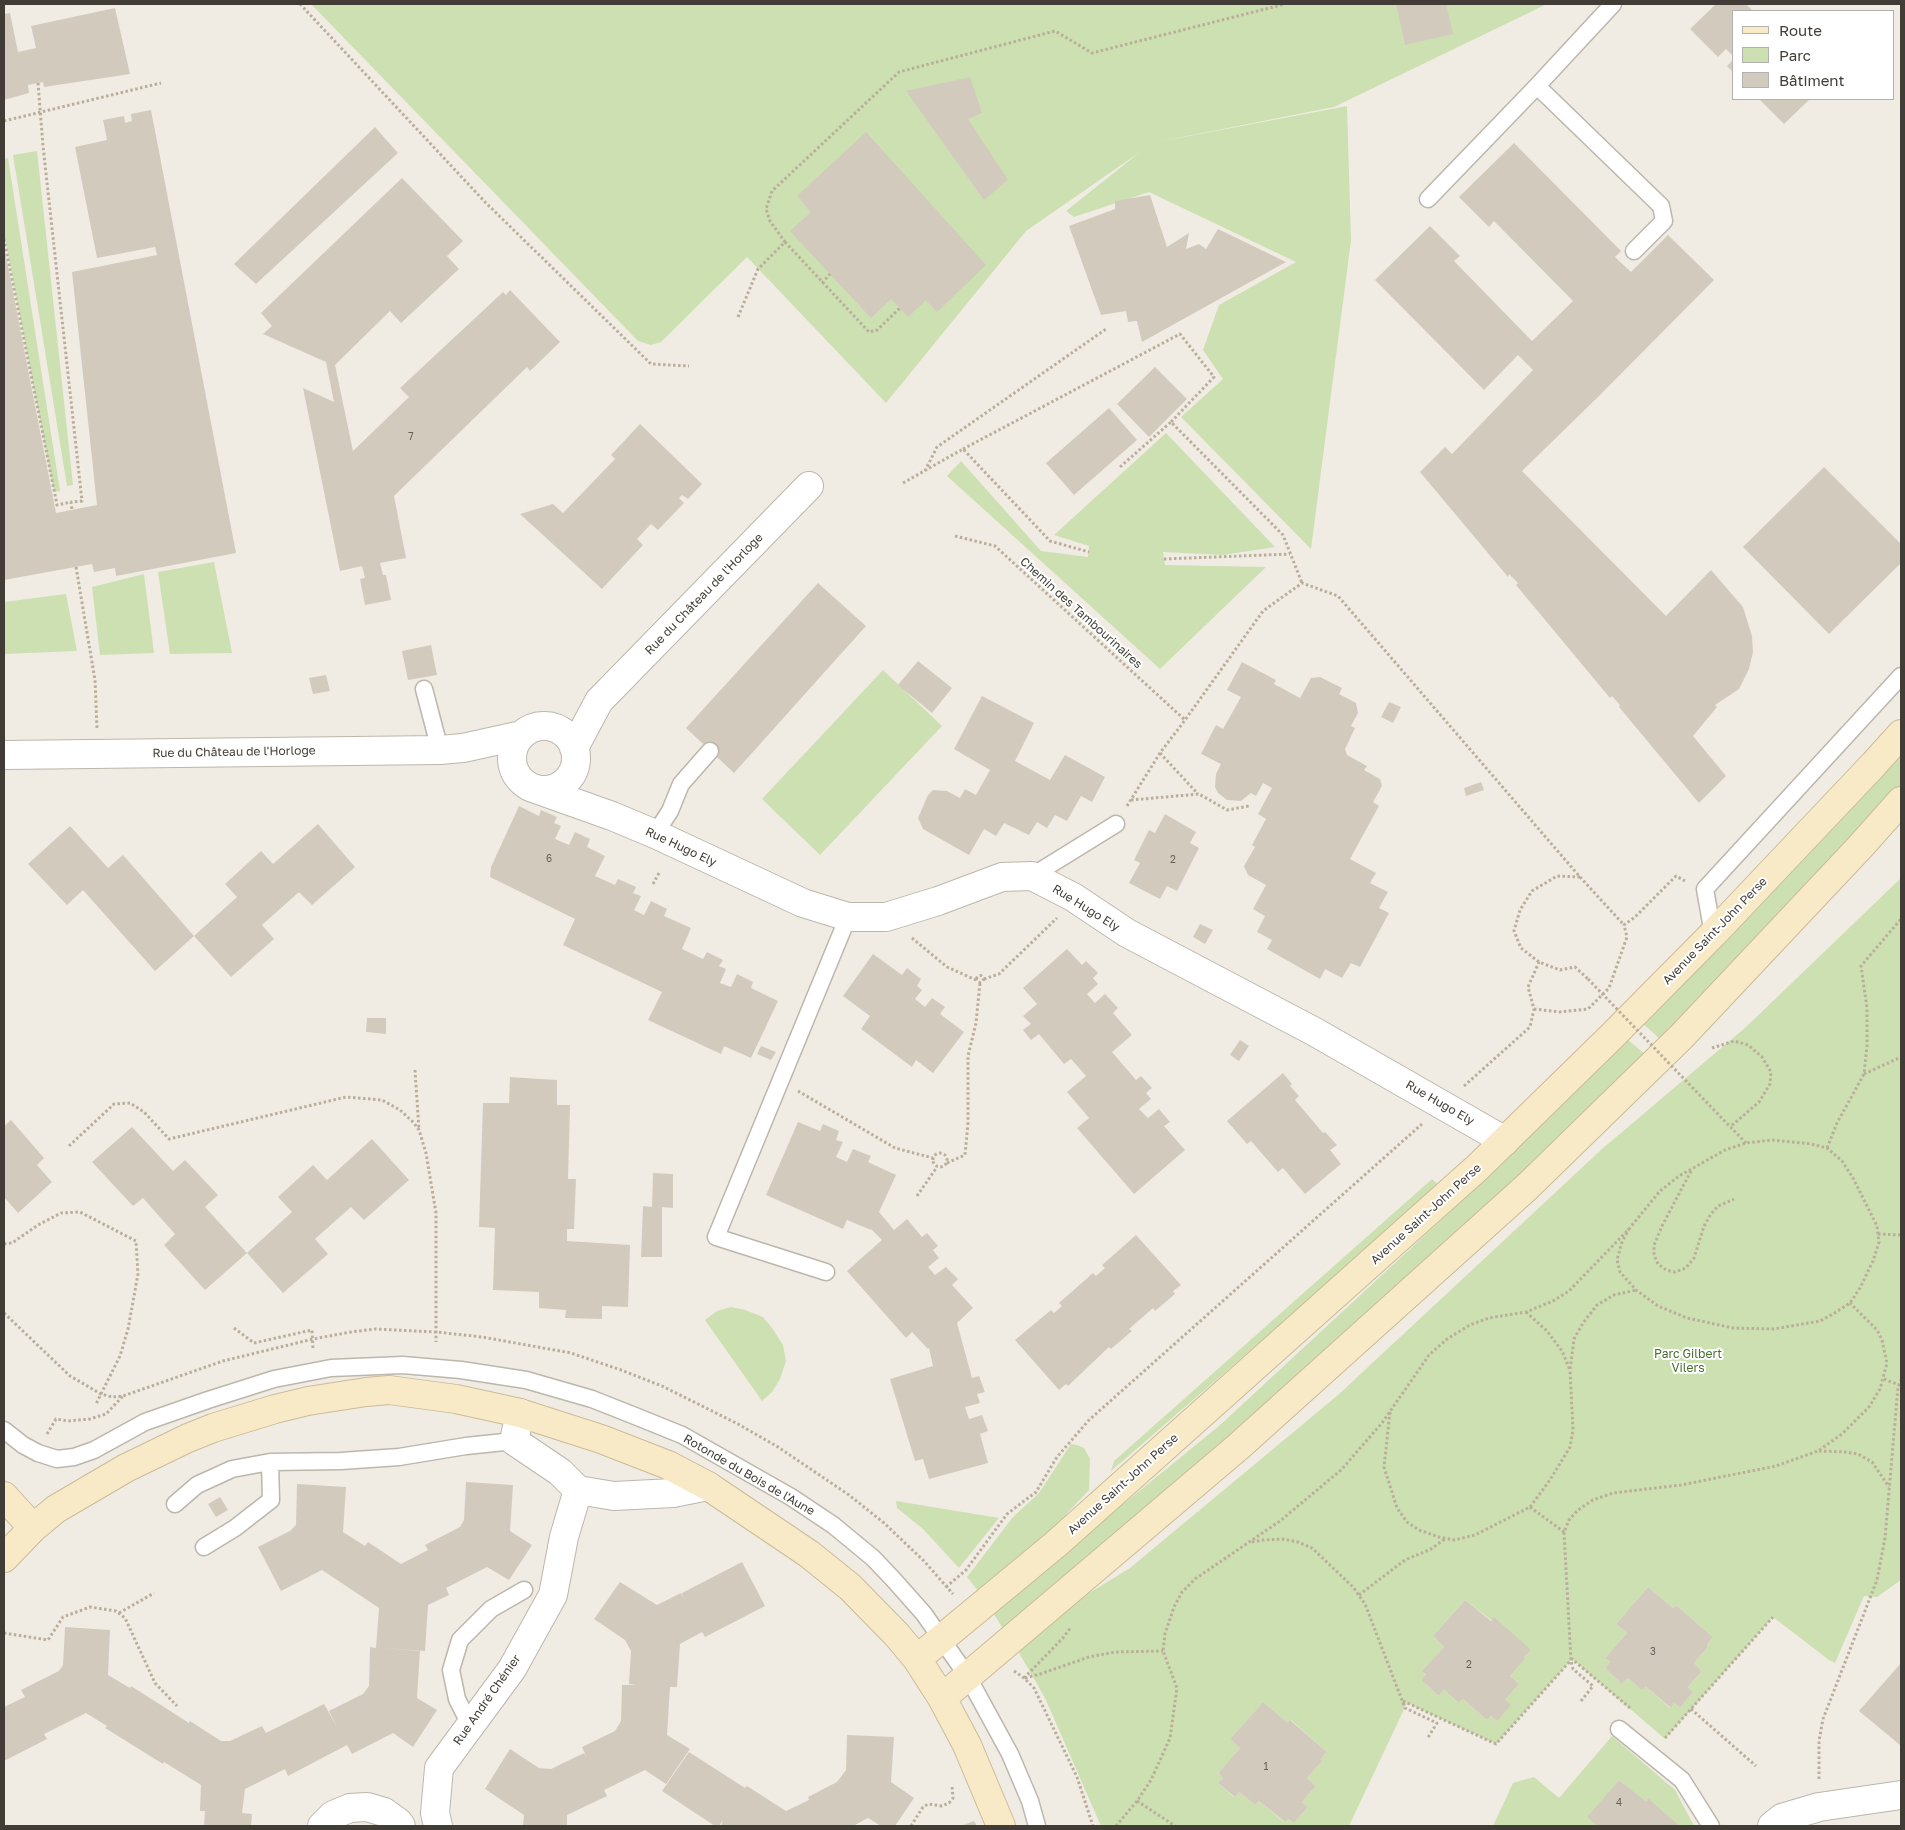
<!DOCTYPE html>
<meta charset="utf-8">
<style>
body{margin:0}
#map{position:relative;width:1905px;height:1830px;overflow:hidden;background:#f0ece4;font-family:"Golos Text",sans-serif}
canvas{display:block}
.frame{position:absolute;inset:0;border:5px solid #413c35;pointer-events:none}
.legend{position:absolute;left:1732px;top:10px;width:162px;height:90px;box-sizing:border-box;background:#fff;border:1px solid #b3b1ae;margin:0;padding:6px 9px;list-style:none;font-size:15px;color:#413c35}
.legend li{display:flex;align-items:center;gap:10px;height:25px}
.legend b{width:25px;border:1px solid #b3b1ae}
</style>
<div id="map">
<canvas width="1905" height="1830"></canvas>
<div class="frame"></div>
<ul class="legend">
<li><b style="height:6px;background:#f8eac6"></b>Route</li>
<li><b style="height:14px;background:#cde0b1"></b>Parc</li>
<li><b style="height:14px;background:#d3cabe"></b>Bâtiment</li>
</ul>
</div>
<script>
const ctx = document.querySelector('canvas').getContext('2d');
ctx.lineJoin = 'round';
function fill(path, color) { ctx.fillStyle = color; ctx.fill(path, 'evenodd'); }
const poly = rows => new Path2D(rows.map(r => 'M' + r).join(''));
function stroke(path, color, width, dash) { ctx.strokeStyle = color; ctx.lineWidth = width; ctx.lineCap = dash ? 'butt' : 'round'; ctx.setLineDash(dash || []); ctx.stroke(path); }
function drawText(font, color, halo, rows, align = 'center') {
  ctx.font = font + ' "Golos Text",sans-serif'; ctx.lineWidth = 4; ctx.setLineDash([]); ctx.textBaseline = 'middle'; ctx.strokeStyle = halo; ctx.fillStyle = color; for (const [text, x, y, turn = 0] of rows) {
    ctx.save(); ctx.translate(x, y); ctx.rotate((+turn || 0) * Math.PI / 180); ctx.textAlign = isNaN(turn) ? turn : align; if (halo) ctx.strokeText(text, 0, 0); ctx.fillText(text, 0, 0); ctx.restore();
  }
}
const green = poly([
 [311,4,1547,4,1334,107,1152,143,1347,106,1351,240,1311,549,1181,417,1223,379,1203,350,1219,305,1296,262,1149,192,1074,217,1066,211,1140,152,1026,231,886,403,747,257,661,342,651,345,638,341],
 [37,151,73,485,67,486,13,155],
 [8,158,60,491,54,492,4,233,4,159],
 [1166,433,1275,547,1223,555,1163,552,1165,565,1266,567,1160,669,947,476,961,461,1041,551,1088,557,1089,546,1054,535],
 [214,562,232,653,170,654,158,572],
 [144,574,154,653,100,655,92,587],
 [66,594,77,651,4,654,4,602],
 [883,670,942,726,820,855,762,799],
 [1901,753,1901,789,1661,1040,1640,1021],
 [1901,878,1901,1580,1877,1597,1864,1596,1835,1663,1829,1660,1773,1617,1665,1739,1572,1659,1496,1744,1407,1703,1349,1826,1101,1826,1045,1698,1018,1651,1073,1603,1130,1568,1338,1395,1602,1149,1746,1027],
 [1648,1587,1673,1608,1676,1605,1713,1637,1707,1645,1708,1647,1694,1663,1702,1671,1688,1687,1693,1692,1680,1708,1674,1703,1670,1708,1646,1687,1642,1690,1628,1678,1622,1684,1605,1668,1610,1662,1605,1658,1627,1633,1616,1624],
 [1465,1600,1530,1650,1524,1657,1525,1659,1510,1676,1519,1684,1505,1700,1497,1721,1491,1716,1487,1720,1463,1699,1459,1703,1444,1690,1439,1696,1421,1680,1426,1674,1423,1671,1444,1647,1433,1636],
 [1263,1702,1288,1723,1291,1720,1327,1752,1320,1760,1321,1762,1307,1778,1316,1786,1302,1802,1308,1807,1294,1823,1288,1819,1284,1822,1259,1801,1255,1805,1239,1792,1234,1797,1218,1783,1223,1778,1218,1773,1240,1748,1230,1739],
 [1626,1038,1647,1056,1423,1270,1005,1632,992,1611,1219,1426,1491,1174],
 [1432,1179,1440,1186,1111,1471,1114,1461],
 [731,1307,745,1310,763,1317,772,1328,783,1345,786,1361,780,1379,772,1392,762,1401,705,1320,717,1311],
 [1071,1444,1077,1445,1084,1448,1090,1459,1089,1490,1038,1544,979,1592,967,1577,1013,1517,1039,1493],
 [896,1501,999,1518,959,1568,923,1529,897,1508],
 [1612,1736,1675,1790,1694,1826,1680,1826,1648,1798,1646,1801,1619,1780,1588,1817,1597,1826,1493,1826,1513,1783,1534,1777,1559,1798]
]);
const building = poly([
 [1396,4,1446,4,1453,34,1405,45],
 [1716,4,1746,4,1753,11,1734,11,1734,57,1726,49,1718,57,1690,29],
 [115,8,130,74,44,87,43,82,28,85,29,93,4,100,4,14,10,13,18,52,36,48,31,26],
 [1734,59,1734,73,1727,66],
 [970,77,982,113,968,119,1008,180,984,200,906,91],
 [1759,99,1810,99,1784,124],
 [151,110,236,553,116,576,115,568,94,572,92,564,4,580,4,246,56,513,97,505,72,272,157,255,155,247,97,258,75,147,107,140,103,120,124,116,125,123,132,121,131,114],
 [375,127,398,153,256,284,234,264],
 [866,132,986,265,937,312,926,300,908,317,891,299,871,318,790,231,811,212,797,196],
 [1514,143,1621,251,1615,257,1631,272,1668,235,1714,280,1599,396,1522,471,1666,616,1711,570,1743,607,1752,636,1753,652,1749,669,1739,689,1715,705,1717,707,1693,736,1726,776,1699,803,1619,707,1620,705,1612,696,1610,698,1516,585,1518,583,1509,574,1508,577,1420,472,1445,447,1452,454,1533,370,1518,355,1484,390,1375,280,1430,226,1460,256,1454,261,1532,341,1573,301,1494,221,1489,227,1459,197],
 [402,178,463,241,447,256,459,269,401,323,390,311,335,365,353,451,409,397,400,388,503,292,506,295,510,290,560,342,530,371,527,367,394,496,406,558,380,563,383,575,386,575,391,600,365,605,360,579,365,578,362,566,340,571,303,388,334,402,326,362,263,334,272,326,261,313],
 [1150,195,1167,247,1189,233,1186,249,1199,244,1206,249,1218,229,1286,262,1142,342,1137,321,1128,322,1126,311,1101,315,1069,226,1115,209,1115,201],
 [1155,367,1187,399,1149,437,1117,404],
 [1109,408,1137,440,1074,495,1046,463],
 [640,424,702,484,688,499,682,495,679,498,684,503,658,530,651,524,637,539,643,545,602,589,520,514,553,504,563,513,615,459,611,455],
 [1824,467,1901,544,1901,563,1829,634,1743,547],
 [818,583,866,626,734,773,686,728],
 [431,645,437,675,408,680,402,651],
 [918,661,952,688,932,713,898,685],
 [1242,662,1276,680,1274,684,1300,698,1311,678,1320,677,1342,688,1339,694,1356,703,1358,713,1351,726,1355,728,1345,749,1347,755,1367,766,1364,770,1380,779,1382,786,1373,802,1379,806,1350,859,1376,873,1370,883,1388,892,1379,908,1389,913,1360,967,1351,963,1342,978,1325,969,1320,979,1267,949,1272,940,1257,932,1265,916,1253,909,1266,885,1248,875,1244,866,1255,847,1252,845,1266,819,1258,814,1272,788,1263,783,1256,796,1251,793,1241,801,1227,800,1218,793,1215,787,1216,774,1221,764,1201,754,1216,725,1223,729,1241,697,1227,690],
 [326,675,330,691,313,694,309,678],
 [982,696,1034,723,1015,761,1050,780,1065,755,1105,777,1092,802,1081,796,1067,821,1055,815,1047,828,1037,822,1029,835,1004,823,996,836,984,829,969,855,923,829,918,818,928,795,933,790,947,791,960,798,965,789,976,795,990,770,954,749],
 [1389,702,1401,707,1393,723,1381,717],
 [1481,782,1484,790,1466,796,1464,788],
 [519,806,539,816,541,810,557,817,554,823,561,826,555,839,569,845,575,832,590,839,587,847,605,856,595,876,615,885,618,879,636,887,633,893,641,896,634,910,644,915,651,901,667,909,664,916,691,928,682,949,703,959,707,952,723,960,719,966,726,969,720,983,731,987,737,974,753,982,751,988,778,1001,751,1058,724,1046,721,1054,648,1020,662,992,563,945,575,919,490,877,491,867],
 [1165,814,1196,832,1190,843,1199,848,1177,891,1167,886,1160,899,1129,883,1140,863,1134,860,1149,830,1155,833],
 [318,824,355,867,312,905,299,892,262,925,274,939,231,977,194,936,237,897,225,884,261,851,273,864],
 [70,826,108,868,123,855,194,936,155,971,83,890,67,905,28,864],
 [1200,924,1213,930,1205,944,1193,937],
 [1067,949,1082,965,1086,961,1098,973,1093,978,1098,984,1087,994,1095,1003,1105,994,1118,1008,1113,1013,1132,1035,1112,1052,1136,1080,1141,1076,1152,1088,1146,1093,1151,1099,1139,1109,1148,1118,1159,1109,1170,1122,1164,1126,1185,1150,1134,1194,1077,1128,1089,1118,1067,1092,1086,1076,1071,1059,1064,1064,1039,1034,1031,1040,1023,1030,1031,1024,1023,1016,1037,1004,1023,988],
 [873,954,902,975,907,968,921,979,917,986,922,990,915,999,925,1007,932,998,945,1007,940,1014,964,1032,933,1073,916,1060,912,1067,861,1029,870,1016,843,996],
 [367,1018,386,1018,386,1034,366,1032],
 [1240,1040,1249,1046,1239,1061,1230,1055],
 [761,1046,776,1052,771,1060,757,1054],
 [1283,1073,1292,1084,1290,1086,1299,1096,1295,1100,1323,1133,1325,1132,1337,1145,1330,1150,1341,1164,1305,1194,1283,1168,1278,1172,1251,1141,1247,1144,1227,1121],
 [510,1077,557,1080,557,1105,570,1105,568,1179,576,1179,574,1229,567,1229,567,1241,630,1245,628,1307,602,1306,602,1319,565,1318,566,1310,539,1308,539,1292,493,1290,495,1228,479,1227,483,1103,509,1103],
 [11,1120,44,1158,37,1165,52,1182,18,1213,4,1197,4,1126],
 [798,1122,820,1131,823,1124,839,1131,836,1140,843,1142,836,1157,847,1162,853,1149,871,1156,868,1162,896,1175,879,1212,894,1230,907,1219,922,1237,927,1233,938,1246,933,1250,939,1258,928,1267,935,1275,946,1267,958,1279,952,1285,973,1308,957,1323,972,1378,979,1376,985,1392,977,1394,980,1403,965,1407,969,1419,982,1415,988,1431,980,1434,988,1463,929,1479,923,1459,915,1461,890,1379,933,1366,929,1348,928,1349,912,1332,906,1338,847,1271,882,1240,871,1229,871,1230,847,1220,843,1229,766,1195],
 [132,1127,173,1171,185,1160,218,1195,205,1207,247,1253,205,1290,164,1245,175,1234,143,1198,133,1206,92,1162],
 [372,1139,409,1180,364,1220,351,1207,315,1239,328,1254,283,1293,247,1253,292,1212,278,1197,313,1165,327,1180],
 [653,1173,673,1174,673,1208,662,1207,662,1257,641,1257,643,1206,652,1207],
 [1136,1235,1181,1285,1173,1291,1175,1294,1155,1311,1153,1308,1129,1329,1132,1331,1111,1349,1109,1347,1068,1386,1066,1384,1059,1390,1015,1340,1051,1310,1054,1313,1062,1306,1059,1303,1093,1273,1096,1276,1105,1268,1102,1265],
 [466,1482,513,1485,510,1531,532,1545,509,1580,487,1567,446,1588,449,1595,428,1605,425,1651,383,1648,420,1651,417,1698,437,1710,413,1747,393,1733,352,1754,347,1745,288,1776,285,1769,245,1789,242,1813,252,1814,251,1826,204,1826,205,1811,200,1811,201,1785,164,1762,163,1764,105,1728,107,1726,86,1713,44,1734,47,1739,4,1761,4,1707,25,1697,21,1690,59,1671,63,1665,65,1627,110,1630,108,1675,130,1688,131,1686,189,1723,190,1721,221,1741,230,1741,262,1726,266,1733,324,1704,337,1727,329,1711,363,1694,369,1686,370,1647,376,1648,379,1608,322,1570,281,1591,258,1547,290,1531,296,1525,297,1484,346,1487,343,1532,365,1546,368,1542,401,1564,428,1550,425,1545,460,1527,464,1520],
 [220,1497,228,1510,216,1517,208,1504],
 [742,1562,765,1606,705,1637,702,1632,680,1644,677,1687,670,1687,667,1735,690,1749,666,1784,645,1770,604,1790,607,1796,567,1815,567,1826,523,1826,524,1815,485,1789,510,1749,539,1768,551,1769,584,1753,587,1758,582,1747,615,1731,621,1721,622,1685,637,1685,629,1684,631,1651,625,1640,594,1619,620,1582,657,1605,681,1593,684,1599,682,1593],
 [1648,1587,1673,1608,1676,1605,1713,1637,1707,1645,1708,1647,1694,1663,1702,1671,1688,1687,1693,1692,1680,1708,1674,1703,1671,1708,1646,1687,1642,1690,1628,1678,1622,1684,1605,1668,1610,1662,1605,1658,1627,1633,1616,1624],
 [1465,1600,1491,1621,1494,1617,1531,1650,1524,1657,1525,1659,1510,1676,1519,1684,1505,1700,1511,1705,1497,1721,1491,1716,1487,1720,1463,1699,1459,1703,1444,1690,1439,1696,1421,1680,1426,1674,1422,1671,1444,1647,1433,1636],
 [1901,1663,1901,1743,1900,1745,1859,1711],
 [1263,1702,1288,1723,1290,1720,1327,1752,1320,1760,1322,1761,1307,1778,1316,1786,1302,1802,1308,1807,1294,1823,1288,1819,1285,1822,1259,1801,1255,1805,1239,1792,1235,1797,1218,1783,1223,1778,1218,1773,1240,1748,1230,1739],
 [847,1735,894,1737,891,1782,914,1798,895,1826,881,1826,868,1818,853,1826,721,1826,723,1820,719,1826,715,1826,662,1791,689,1752,745,1788,747,1786,786,1811,809,1800,808,1797,837,1782,846,1770],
 [1619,1780,1646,1801,1648,1798,1680,1826,1597,1826,1587,1817],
 [974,1821,977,1826,961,1826]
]);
const path = poly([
 [300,4,485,202,651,364,689,366],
 [38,83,43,146,82,501,71,502],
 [4,121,161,83],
 [4,239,57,505,71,502,72,510],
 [785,242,869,332,877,330,900,308],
 [822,283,830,274],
 [738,317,758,269,785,242,770,221,766,209,772,191,899,72,1055,31,1092,53,1285,4],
 [963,449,1180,334,1214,377,1171,422],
 [1120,467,1171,422,1283,535,1302,583],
 [925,471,937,447,1106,329],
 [903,483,963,449,1050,541,1089,552],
 [955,536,995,546,1185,720],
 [1164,559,1290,554],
 [76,567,95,680,97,728],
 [1160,753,1198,794],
 [1131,800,1199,794,1227,810,1249,806],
 [1127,806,1160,753,1185,720,1263,611,1302,583,1338,596,1580,877,1624,925],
 [1580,877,1557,876,1532,891,1520,910,1514,931,1521,948,1539,962,1560,970,1575,967,1588,979],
 [653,884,659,873],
 [912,938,947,967,976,980],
 '976.5 979a3.5 3.5 0 1 1 7 0a3.5 3.5 0 1 1-7 0Z',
 [984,979,999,974,1057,918],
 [1534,1009,1560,1012,1588,1009,1609,988,1627,937,1624,925,1635,917,1676,876,1685,881],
 [1712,1048,1734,1041,1748,1045,1762,1057,1771,1072,1770,1084,1759,1102,1730,1127],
 [415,1070,419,1130],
 [1864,1074,1901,1057],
 [1464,1086,1530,1027,1534,1009,1528,987,1539,962],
 [798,1091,895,1148,933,1158],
 [1713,1109,1746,1143],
 [69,1146,114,1104,130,1103,144,1112,169,1139,346,1097,382,1100,400,1110,414,1123,419,1130,426,1153,436,1213,436,1342],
 [1827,1148,1837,1123,1864,1074,1867,1046,1867,1008,1861,966,1901,919],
 '933 1160a7 7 0 1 1 14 0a7 7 0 1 1-14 0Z',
 [947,1163,965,1155,968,1123,968,1056,976,1023,980,983],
 [1691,1171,1662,1226,1654,1245,1654,1255,1658,1264,1666,1270,1675,1272,1686,1268,1694,1258,1704,1226,1711,1214,1718,1206,1734,1199],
 [917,1196,937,1167],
 [1878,1234,1901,1235],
 [4,1244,12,1243,38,1225,61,1213,80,1212,136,1241,138,1274,128,1329,120,1356,96,1404],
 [1526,1312,1547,1331,1562,1351,1570,1370,1574,1339,1583,1323,1597,1305,1614,1295,1636,1290],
 [4,1313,70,1376,101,1394,112,1397,123,1396,223,1361,313,1339,351,1332,375,1329,436,1332,482,1337,571,1353,621,1370,662,1386,738,1424,778,1447,849,1495,884,1523,924,1561,953,1594],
 [234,1328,254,1343,312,1330,313,1349],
 [1884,1379,1899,1385],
 [1390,1412,1384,1467,1397,1508,1407,1522,1419,1530,1439,1537,1454,1540,1475,1535,1530,1507,1550,1480,1570,1447,1573,1430,1570,1370],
 [47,1434,56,1419,68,1421,90,1419,106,1414,123,1396],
 [1819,1451,1846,1452,1858,1454,1872,1462,1889,1487],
 [1530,1507,1564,1532],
 [1252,1542,1263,1540,1282,1539,1298,1542,1312,1548,1353,1587,1365,1604,1405,1708,1437,1723,1427,1739],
 [946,1587,966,1570,1007,1514,1036,1492,1057,1457,1089,1420,1422,1124],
 [1359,1595,1405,1560,1431,1549,1445,1539],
 [119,1613,154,1593],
 [4,1633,48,1640,63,1617,90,1607,116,1611,125,1618,155,1683,177,1706],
 [1014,1671,1024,1678,1034,1688,1077,1777,1093,1826],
 [1024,1678,1063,1638,1071,1627],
 [1025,1678,1040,1674,1089,1657,1115,1652,1163,1651],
 [1403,1701,1496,1744,1572,1659,1630,1708],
 [1581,1701,1593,1686,1573,1669,1571,1661,1564,1532,1569,1520,1578,1510,1593,1500,1613,1493,1681,1485,1776,1466,1818,1451,1842,1434,1869,1407,1880,1389,1887,1363,1882,1340,1877,1330,1850,1303],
 [1691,1709,1756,1766],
 [1665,1738,1773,1617],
 [1819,1779,1819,1741,1823,1719,1877,1580,1885,1538,1898,1387,1901,1380],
 [1137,1801,1175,1826],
 [911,1826,923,1807,928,1804,942,1806,949,1803,953,1798,952,1785],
 [1116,1826,1137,1801,1151,1780,1170,1738,1177,1688,1163,1651,1165,1634,1174,1607,1182,1592,1195,1579,1280,1521,1341,1470,1382,1423,1429,1355,1447,1339,1470,1325,1489,1318,1526,1312,1553,1301,1569,1291,1629,1229,1660,1191,1679,1176,1725,1150,1746,1143,1772,1140,1811,1144,1827,1148,1842,1161,1853,1178,1877,1226,1879,1242,1873,1261,1860,1288,1850,1303,1833,1314,1820,1321,1774,1329,1733,1328,1687,1318,1658,1306,1636,1290,1620,1272,1617,1260,1622,1242,1629,1229]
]);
const service = poly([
 [1537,86,1661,206,1664,221,1634,251],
 [1428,199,1537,86,1613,4],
 [424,689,440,750],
 [655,834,670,811,681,784,710,751],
 [1032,876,1116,824],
 [1713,934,1705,889,1901,676],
 [826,1272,716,1237,848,917],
 [4,1430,23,1445,38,1453,57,1459,74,1457,94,1450,145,1422,208,1400,274,1379,331,1368,403,1365,461,1370,526,1380,592,1399,635,1416,682,1435,791,1497,833,1525,873,1558,893,1579,924,1614,968,1677,1010,1754,1030,1801,1037,1826],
 [175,1504,197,1485,232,1469,270,1462,341,1461,399,1457,466,1446,514,1441],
 [204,1547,235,1528,271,1500,270,1462],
 [470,1725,457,1699,451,1670,460,1640,491,1609,524,1590],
 [1619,1729,1682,1780,1711,1826]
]);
const minor = poly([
 '512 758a32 32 0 1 1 64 0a32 32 0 1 1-64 0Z',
 [574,748,599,701,809,486],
 [4,755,440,750,463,748,522,735],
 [536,789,612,816,655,834,803,903,848,917,886,917,938,901,1002,877,1032,876,1073,897,1127,933,1315,1032,1505,1141],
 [520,1413,514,1441,560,1472,578,1490,614,1496,673,1493,708,1486],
 [322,1826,333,1815,350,1808,367,1807,384,1812,398,1822,401,1826],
 [438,1826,435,1813,439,1768,512,1669,553,1595,564,1537,578,1490],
 [1772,1826,1782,1818,1819,1807,1901,1795]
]);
const secondary = poly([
 [4,1496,33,1528],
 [4,1558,33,1528,56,1509,126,1468,188,1438,213,1428,275,1409,308,1401,366,1392,389,1390,456,1399,520,1413,601,1439,668,1465,708,1486,763,1523,809,1554,850,1587,897,1635,917,1659,942,1698,967,1745,1001,1826],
 [917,1659,1056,1544,1478,1167,1613,1035,1713,934,1874,764,1901,734],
 [942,1698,1238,1447,1527,1187,1682,1036,1860,847,1901,801]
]);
const pathBridge = poly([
 [1588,979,1713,1109]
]);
const numberNames = [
 ["7",411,437],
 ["6",549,859],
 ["2",1173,860],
 ["3",1653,1652],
 ["2",1469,1665],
 ["1",1266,1767],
 ["4",1619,1803]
];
const streetNames = [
 ["Rue du Château de l'Horloge",704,594,-46],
 ["Chemin des Tambourinaires",1081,613,42],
 ["Rue du Château de l'Horloge",234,752,-1],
 ["Rue Hugo Ely",681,847,25],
 ["Rue Hugo Ely",1086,908,32],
 ["Avenue Saint-John Perse",1715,931,-46],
 ["Rue Hugo Ely",1440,1103,30],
 ["Avenue Saint-John Perse",1426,1214,-42],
 ["Rotonde du Bois de l'Aune",749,1475,30],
 ["Avenue Saint-John Perse",1123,1484,-42],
 ["Rue André Chénier",487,1700,-55]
];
const parkNames = [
 ["Parc Gilbert",1688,1354],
 ["Vilers",1688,1368]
];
fill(green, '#cde0b1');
fill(building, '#d3cabe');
stroke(service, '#bdb6ab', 19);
stroke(minor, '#bdb6ab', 30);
stroke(secondary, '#cbbc98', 30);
stroke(path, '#baae9b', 3, [2.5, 2.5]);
stroke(service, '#fff', 16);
stroke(minor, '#fff', 28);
stroke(secondary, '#f8eac6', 28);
stroke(pathBridge, '#baae9b', 3, [2.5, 2.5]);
drawText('10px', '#666057', null, numberNames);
drawText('12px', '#413c35', '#fff', streetNames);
drawText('12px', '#496c2f', '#fff', parkNames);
</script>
